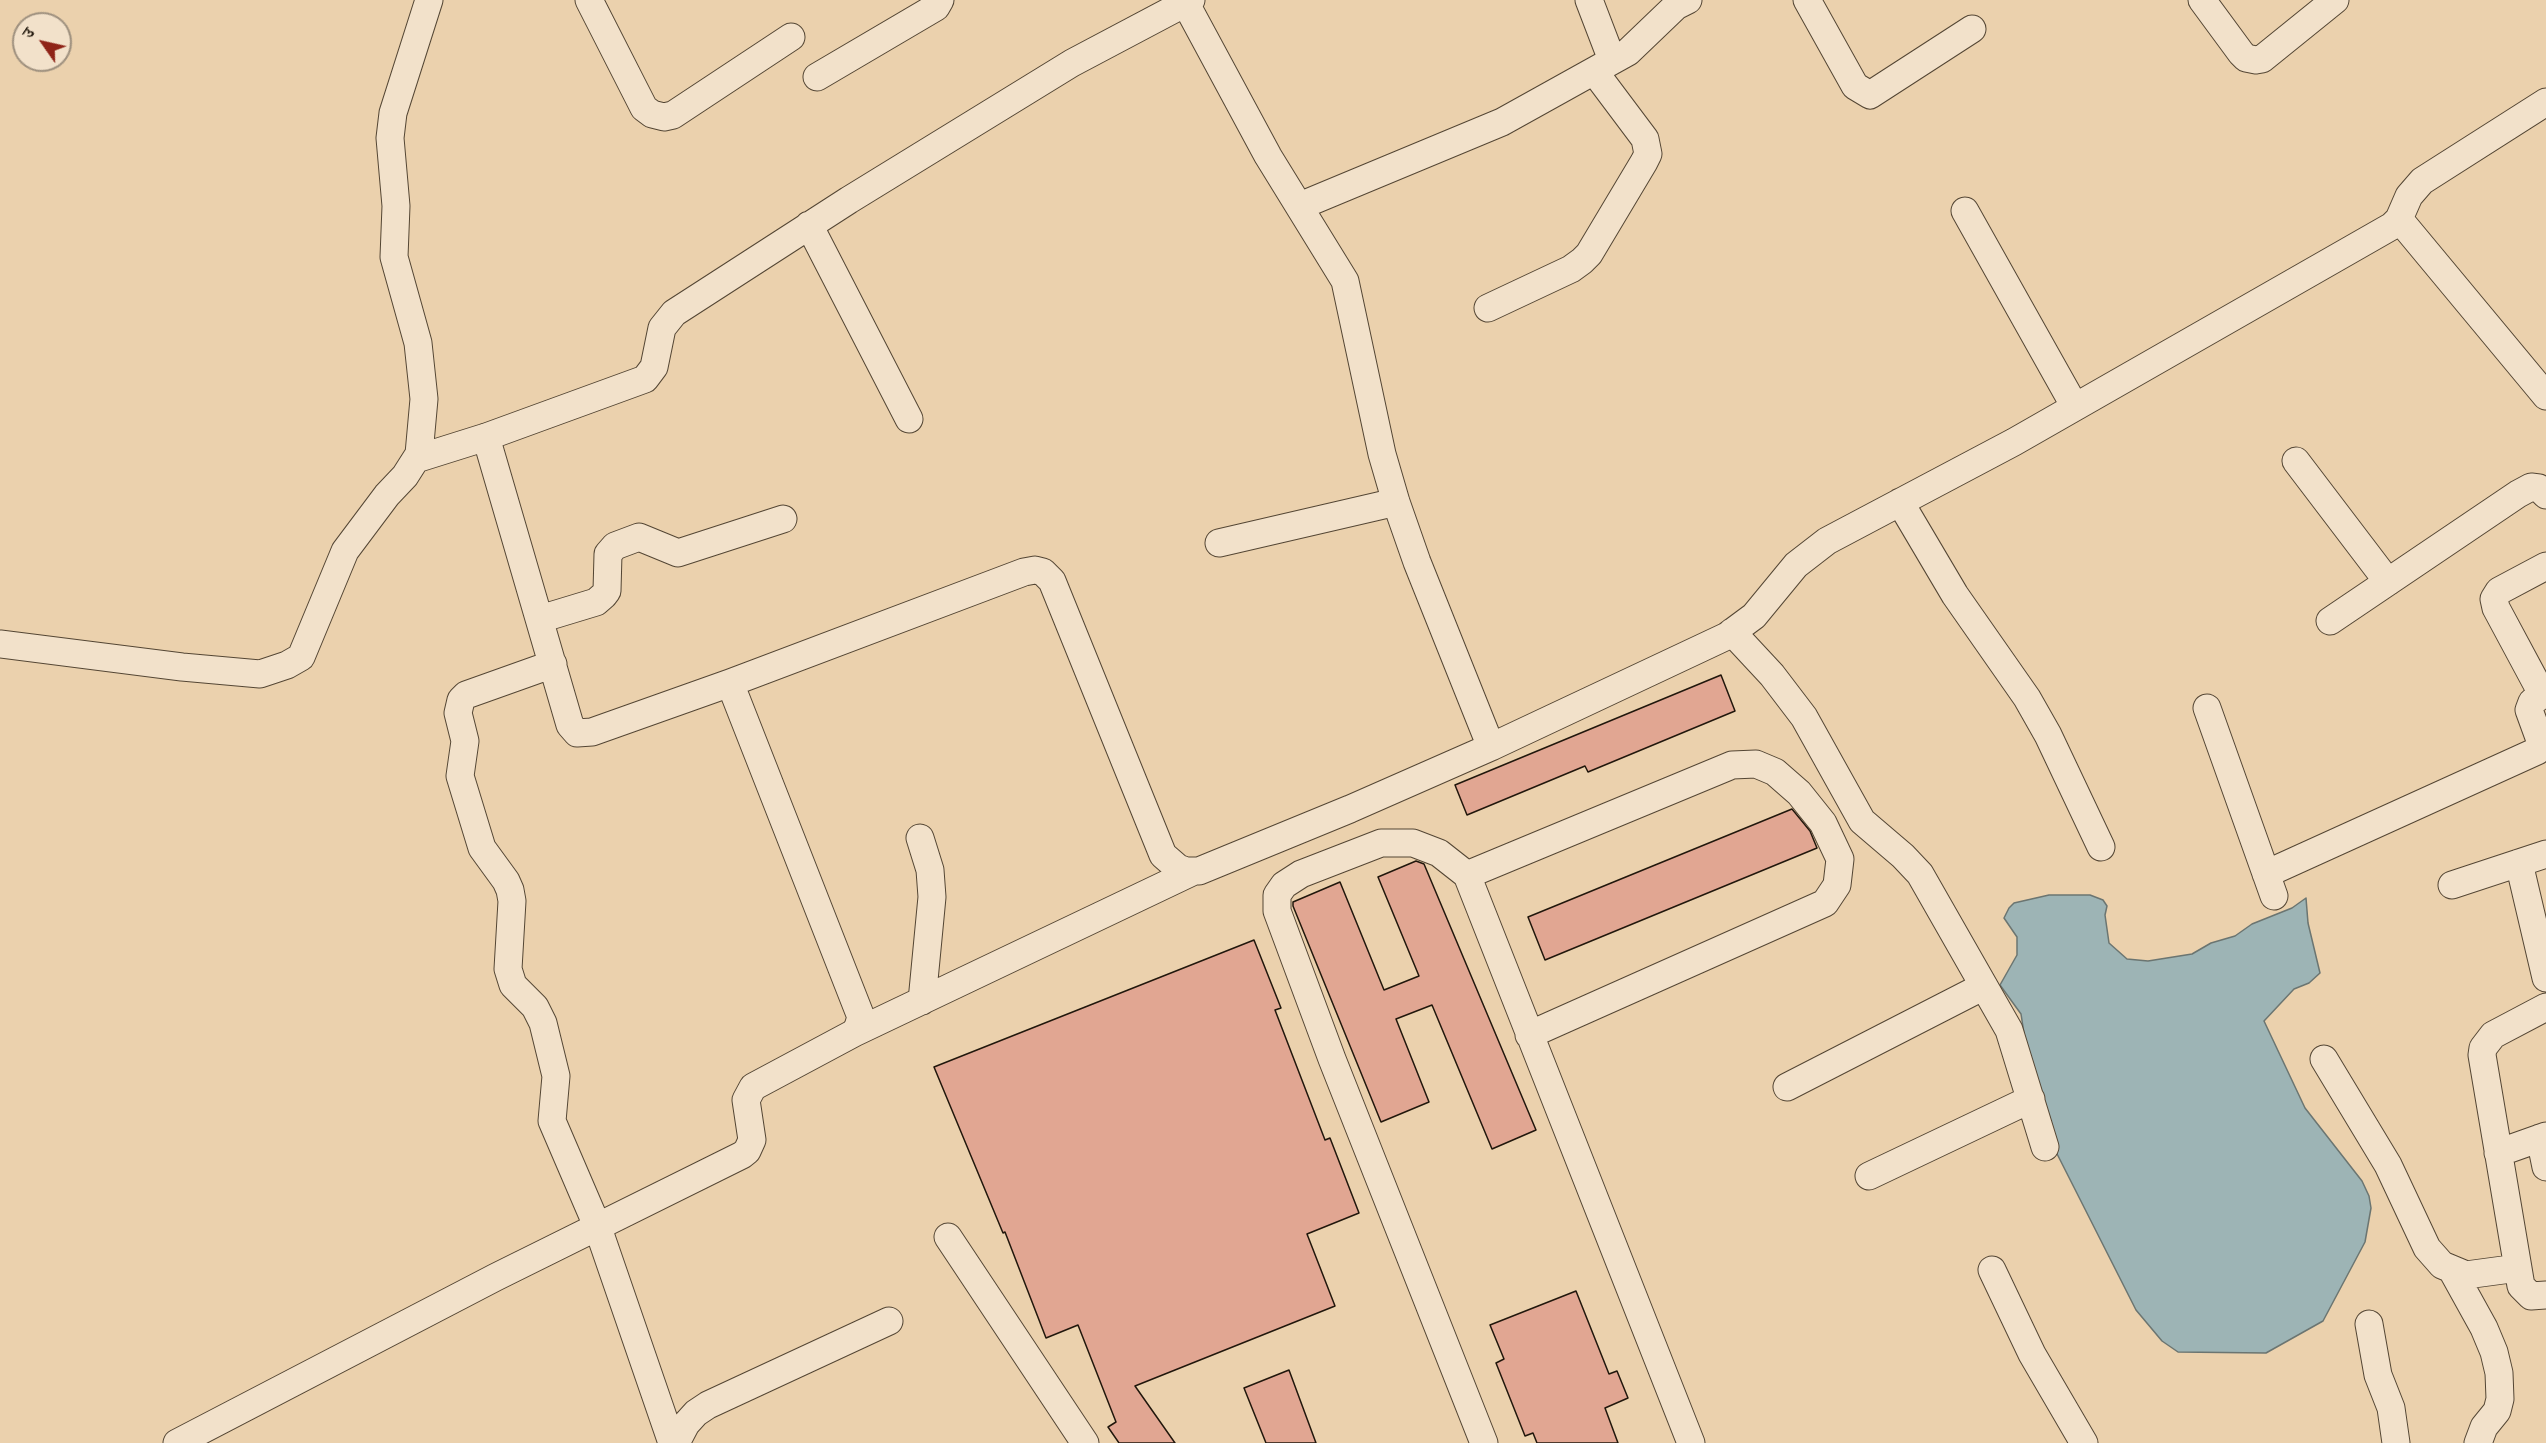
<!DOCTYPE html>
<meta charset="utf-8">
<style>
body{margin:0}
#map{position:relative;width:2546px;height:1443px;overflow:hidden;background:#ebd1ad;font-family:Alegreya,"Noto Serif Devanagari",serif}
canvas{display:block}
.north{position:absolute;left:12px;top:12px;width:60px;height:60px;box-sizing:border-box;background:#f2e1ca;border:2px solid #9e907e;border-radius:50%;rotate:304deg;font-size:16px;font-weight:700;line-height:24px;text-align:center;color:#21170c}
.north::after{content:'';display:block;margin:auto;width:21px;height:27px;background:#8f2418;clip-path:polygon(50% 0,100% 100%,50% 72%,0 100%)}
</style>
<div id="map">
<canvas width="2546" height="1443"></canvas>
<div class="north">उ</div>
</div>
<script>
const ctx = document.querySelector('canvas').getContext('2d');
ctx.lineJoin = 'round';
function fill(path, color) { ctx.fillStyle = color; ctx.fill(path, 'evenodd'); }
const poly = rows => new Path2D(rows.map(r => 'M' + r).join(''));
function stroke(path, color, width, dash) { ctx.strokeStyle = color; ctx.lineWidth = width; ctx.lineCap = dash ? 'butt' : 'round'; ctx.setLineDash(dash || []); ctx.stroke(path); }
const water = poly([
 [2049,895,2090,895,2103,900,2107,906,2105,915,2109,943,2127,959,2148,961,2192,954,2211,943,2235,936,2252,924,2292,908,2306,898,2308,923,2320,973,2309,983,2294,989,2264,1021,2305,1108,2362,1181,2369,1196,2371,1208,2365,1242,2323,1321,2266,1353,2178,1352,2162,1341,2136,1310,2048,1136,2031,1078,2021,1014,2000,985,2017,955,2017,937,2004,918,2009,908,2014,903,2049,895]
]);
const building = poly([
 [1721,675,1735,711,1588,772,1585,766,1467,815,1455,785,1721,675],
 [1792,809,1810,831,1817,848,1545,960,1528,917,1792,809],
 [1416,861,1424,864,1536,1130,1492,1149,1432,1005,1396,1019,1429,1102,1381,1122,1293,906,1293,902,1340,882,1384,990,1419,976,1378,877,1416,861],
 [1254,940,1281,1008,1275,1010,1325,1140,1330,1138,1359,1213,1307,1234,1335,1306,1135,1386,1175,1443,1119,1443,1108,1427,1116,1422,1078,1325,1046,1338,1005,1232,1003,1233,934,1067,1254,940],
 [1576,1291,1609,1374,1617,1371,1628,1398,1605,1408,1618,1443,1537,1443,1533,1433,1525,1436,1496,1363,1504,1359,1490,1325,1576,1291],
 [1289,1370,1316,1443,1266,1443,1244,1388,1289,1370]
]);
const minor = poly([
 [589,0,644,108,652,114,664,117,673,115,791,37],
 [1589,0,1612,60],
 [1807,0,1855,86,1870,95,1972,29],
 [2202,0,2241,53,2246,58,2256,60,2262,59,2335,0],
 [1185,2,1268,156,1345,281,1382,454,1396,502,1417,562,1491,747],
 [817,77,936,7,940,0],
 [1300,206,1502,122,1628,52,1676,6,1688,0],
 [1965,211,2075,407],
 [2399,219,2546,396],
 [809,225,909,419],
 [1488,308,1571,269,1582,261,1589,254,1644,162,1648,154,1645,139,1594,71],
 [486,437,570,725,577,733,592,732,730,683,1024,572,1035,570,1043,572,1052,581,1163,855,1178,868,1186,871,1199,871,1350,809,1491,747,1727,636,1754,616,1796,565,1827,541,2014,442,2392,226,2399,219,2409,196,2422,181,2546,102],
 [416,459,486,437,645,379,654,367,662,328,674,313,849,200,1072,63,1191,0],
 [2296,461,2388,582],
 [1900,502,1955,595,2027,698,2048,735,2101,847],
 [1219,543,1396,502],
 [540,619,596,602,604,595,607,591,608,554,615,546,639,537,678,553,783,519],
 [2330,621,2518,494,2531,487,2539,488,2546,495],
 [1732,632,1772,675,1804,717,1862,821,1903,856,1920,874,2009,1030,2045,1147],
 [0,644,182,667,260,674,287,665,301,657,345,551,387,495,405,476,419,454,424,399,418,343,394,257,396,206,390,138,393,113,429,0],
 [553,664,466,695,461,700,458,713,465,741,460,776,482,848,506,881,510,890,512,901,508,969,513,985,535,1007,543,1023,556,1076,552,1121,598,1228,672,1443],
 [2207,708,2274,896],
 [920,838,930,870,932,897,922,1001],
 [2519,863,2546,978],
 [2266,874,2537,751,2541,743,2529,710,2532,702,2540,696,2540,690,2496,608,2494,599,2499,591,2546,566],
 [1467,875,1732,765,1756,764,1775,772,1799,793,1823,823,1840,859,1837,885,1825,903,1529,1035],
 [2452,885,2546,854],
 [2546,1007,2493,1035,2483,1048,2482,1055,2521,1286,2531,1296,2546,1295],
 [854,1033,1192,872],
 [2324,1059,2388,1165,2427,1248,2442,1265,2466,1275,2518,1268],
 [1787,1087,1984,986],
 [2540,1138,2546,1167],
 [2498,1153,2546,1136],
 [1869,1176,2031,1099],
 [948,1237,1085,1443],
 [1992,1270,2032,1354,2084,1443],
 [2453,1272,2484,1328,2494,1352,2499,1373,2500,1399,2497,1411,2484,1427,2478,1443],
 [2369,1324,2378,1375,2391,1408,2396,1443],
 [177,1443,496,1277,742,1155,747,1151,752,1140,746,1100,753,1087,854,1033,858,1027,861,1017,730,683],
 [676,1443,686,1424,696,1413,708,1405,889,1321],
 [1484,1443,1332,1059,1277,911,1277,895,1284,885,1301,874,1381,843,1413,843,1439,853,1467,875,1691,1443]
]);
fill(water, '#9db4b5');
stroke(water, '#6b7571', 1.5);
fill(building, '#e1a692');
stroke(building, '#21170c', 1.5);
stroke(minor, '#544634', 29);
stroke(minor, '#f2e1ca', 27);
</script>
